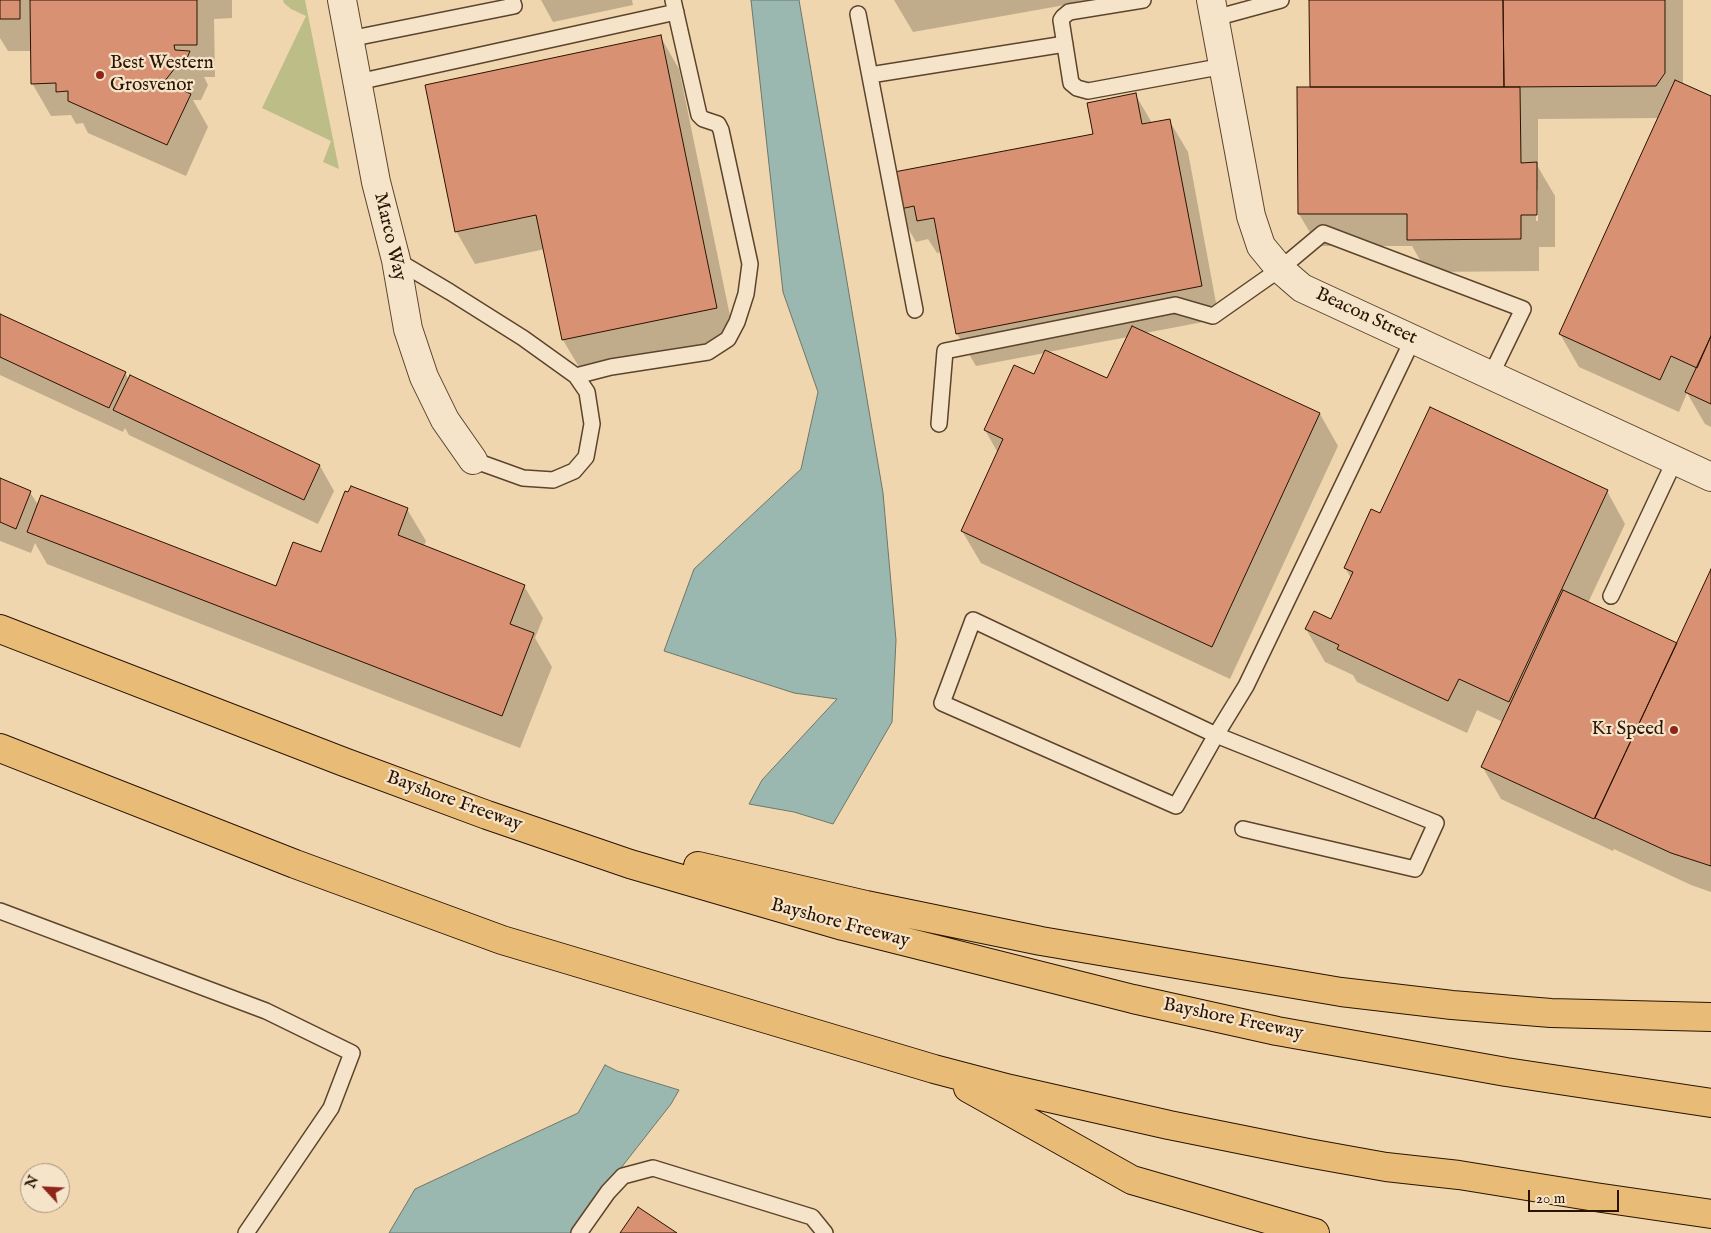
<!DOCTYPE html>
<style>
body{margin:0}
#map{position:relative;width:1711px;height:1233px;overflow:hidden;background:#f0d6ae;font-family:"IM FELL English",serif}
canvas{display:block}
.north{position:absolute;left:20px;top:1163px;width:50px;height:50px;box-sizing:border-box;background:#f5e4ca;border:1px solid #a4907a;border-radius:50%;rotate:295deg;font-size:14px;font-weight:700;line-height:20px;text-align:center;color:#2a1301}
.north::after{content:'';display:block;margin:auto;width:18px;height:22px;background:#8f2418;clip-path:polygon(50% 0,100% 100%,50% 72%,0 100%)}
.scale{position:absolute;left:1528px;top:1190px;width:91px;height:22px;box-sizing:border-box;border:2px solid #2a1301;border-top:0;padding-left:6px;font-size:15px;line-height:18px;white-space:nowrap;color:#2a1301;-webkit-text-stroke:4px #f5e4ca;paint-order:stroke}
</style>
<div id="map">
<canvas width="1711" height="1233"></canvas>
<div class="north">N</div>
<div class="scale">20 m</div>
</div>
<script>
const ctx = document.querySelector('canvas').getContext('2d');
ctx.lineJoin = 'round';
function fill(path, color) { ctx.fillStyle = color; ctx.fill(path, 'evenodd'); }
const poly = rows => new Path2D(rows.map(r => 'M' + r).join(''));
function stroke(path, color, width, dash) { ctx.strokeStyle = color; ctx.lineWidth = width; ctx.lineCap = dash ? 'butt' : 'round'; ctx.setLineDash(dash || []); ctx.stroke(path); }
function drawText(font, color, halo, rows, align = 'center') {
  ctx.font = font + ' "IM FELL English",serif'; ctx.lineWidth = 4.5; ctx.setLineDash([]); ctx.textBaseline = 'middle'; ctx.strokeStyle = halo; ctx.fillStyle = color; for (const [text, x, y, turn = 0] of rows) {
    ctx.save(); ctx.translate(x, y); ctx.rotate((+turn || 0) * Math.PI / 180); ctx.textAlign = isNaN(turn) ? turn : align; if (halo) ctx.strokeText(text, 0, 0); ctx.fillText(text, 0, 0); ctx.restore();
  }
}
const green = poly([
 [283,0,305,0,339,169,323,162,331,141,262,108,306,16,291,9,284,3]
]);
const water = poly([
 [751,0,799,0,883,493,896,640,892,722,833,824,794,812,749,804,762,780,837,699,794,693,664,651,694,569,801,469,818,392,783,292,751,0],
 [605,1065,617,1071,679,1090,671,1104,570,1233,389,1233,415,1189,578,1113,605,1065]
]);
const shadow = poly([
 [0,0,232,0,232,18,214,19,215,77,204,77,208,85,201,100,193,100,208,127,186,176,88,133,83,123,76,124,71,115,51,116,32,83,32,51,8,51,0,38],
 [541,0,632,0,633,5,553,22],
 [894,0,1093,0,913,32],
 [1311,0,1683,0,1683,85,1711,97,1711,427,1705,424,1687,393,1679,412,1579,367,1560,334,1659,118,1538,119,1538,167,1555,196,1555,247,1539,247,1539,271,1427,272,1412,246,1318,246,1299,214,1311,88],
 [1536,188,1538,191,1538,221,1536,221],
 [660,36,679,69,735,340,582,372,563,340,545,249,475,264,456,231],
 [1135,94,1152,123,1169,120,1188,152,1219,319,1145,333,1320,414,1338,446,1230,679,981,563,962,531,998,453,985,430,1034,376,1045,353,976,366,957,334,942,252,937,253,928,239,916,242,897,209,1094,135],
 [1128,337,1108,380,1048,352],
 [0,316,125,373,129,380,130,377,320,466,334,491,318,524,129,435,125,428,123,432,0,375],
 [0,480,30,492,38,505,277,588,322,554,407,509,426,541,424,546,524,586,543,618,535,638,552,667,520,748,47,564,35,543,31,553,0,541],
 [1607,491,1625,524,1588,603,1677,644,1711,572,1711,892,1691,885,1614,849,1613,851,1501,799,1482,766,1503,722,1477,710,1467,733,1357,682,1353,675,1325,662,1306,629,1332,621,1351,578,1345,568,1381,515]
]);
const building = poly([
 [0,0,20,0,20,19,0,19,0,0],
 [30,0,197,0,197,45,174,45,175,50,190,51,183,68,175,68,164,82,191,94,167,145,68,101,68,91,56,92,56,83,31,84,30,0],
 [1309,0,1503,0,1504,87,1310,87,1309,0],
 [1503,0,1665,0,1665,73,1656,86,1504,87,1503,0],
 [661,35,717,308,562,340,536,215,455,232,425,85,661,35],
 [1675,80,1711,96,1711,336,1697,368,1671,356,1660,380,1559,334,1675,80],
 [1297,87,1520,87,1521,163,1537,162,1537,215,1521,215,1521,239,1407,240,1407,214,1298,214,1297,87],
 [1136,93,1142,124,1170,119,1202,286,956,334,934,218,917,221,914,206,896,210,889,173,1093,134,1087,103,1136,93],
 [0,314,126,372,109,408,0,357,0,314],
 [1132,326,1320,413,1212,647,961,531,1003,439,984,430,1014,365,1034,374,1045,350,1107,378,1132,326],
 [1711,336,1711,404,1685,392,1711,336],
 [130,375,320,465,304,500,113,410,130,375],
 [1430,407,1608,490,1509,702,1459,679,1448,701,1337,649,1339,645,1305,629,1314,611,1331,619,1353,572,1344,568,1371,509,1380,513,1430,407],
 [0,478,31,491,16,529,0,522,0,478],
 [351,486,408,508,398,535,525,585,510,624,534,633,502,716,27,532,41,495,276,586,293,542,321,552,345,491,348,492,351,486],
 [1711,569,1711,866,1671,853,1595,818,1711,569],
 [1563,590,1677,643,1594,819,1481,767,1563,590],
 [638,1207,677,1233,620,1233,638,1207]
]);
const lane = poly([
 [1143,0,1069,12,1063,17,1061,20,1071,83,1077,88,1088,91,1224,66],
 [858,14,915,310],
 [1215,18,1281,0],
 [349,39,514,6,512,0],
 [870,75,1065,44],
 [358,82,676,12],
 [396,260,450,292,523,338,576,376,587,392,592,424,586,457,574,471,553,480,523,478,473,460],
 [576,376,611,367,708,352,728,339,737,322,746,294,750,264,721,130,718,124,703,119,699,115,673,0],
 [939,424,945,351,1175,305,1213,316,1280,269,1323,233,1523,309,1491,375],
 [1611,596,1675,460],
 [1243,829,1415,869,1436,823,1216,735,1176,806,942,703,973,620,1216,735,1246,686,1413,339],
 [0,911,266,1011,352,1053,331,1108,246,1233],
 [579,1233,608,1192,623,1176,653,1168,812,1217,825,1233]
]);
const street = poly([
 [342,0,376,182,396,260,408,329,424,377,445,420,473,460],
 [1211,0,1251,216,1261,246,1280,269,1302,288,1711,477]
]);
const highway = poly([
 [0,629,344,762,487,815,630,864,843,926,1133,999,1277,1031,1506,1072,1711,1103],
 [0,748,295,864,502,940,934,1069,1010,1089,1169,1125,1308,1153,1386,1167,1459,1175,1595,1197,1711,1214],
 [698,866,866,905,1041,941,1341,992,1452,1005,1551,1013,1711,1017],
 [968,1088,1132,1180,1315,1233]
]);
const markers = [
 [100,75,5,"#8f2418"],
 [1674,730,5,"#8f2418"]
];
const poiNames = [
 ["Best Western",110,64],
 ["Grosvenor",110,86],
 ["K1 Speed",1664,730,"right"]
];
const streetNames = [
 ["Marco Way",389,237,77],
 ["Beacon Street",1366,317,25],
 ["Bayshore Freeway",454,802,20],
 ["Bayshore Freeway",840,924,15],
 ["Bayshore Freeway",1233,1020,12]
];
fill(green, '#bdbd88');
fill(water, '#9bb8b0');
stroke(water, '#6e766a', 1);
fill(shadow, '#0003');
fill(building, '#d99173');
stroke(building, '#2a1301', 1);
stroke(lane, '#5c442c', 18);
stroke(street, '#5c442c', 30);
stroke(highway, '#2a1301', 30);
stroke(lane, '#f5e4ca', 15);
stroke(street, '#f5e4ca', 28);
stroke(highway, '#e8bb77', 28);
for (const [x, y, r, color] of markers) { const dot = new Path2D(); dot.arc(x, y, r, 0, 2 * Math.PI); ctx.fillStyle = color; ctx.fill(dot); stroke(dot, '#f5e4ca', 2); }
drawText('19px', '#2a1301', '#f5e4ca', poiNames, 'left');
drawText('19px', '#2a1301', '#f5e4ca', streetNames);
</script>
